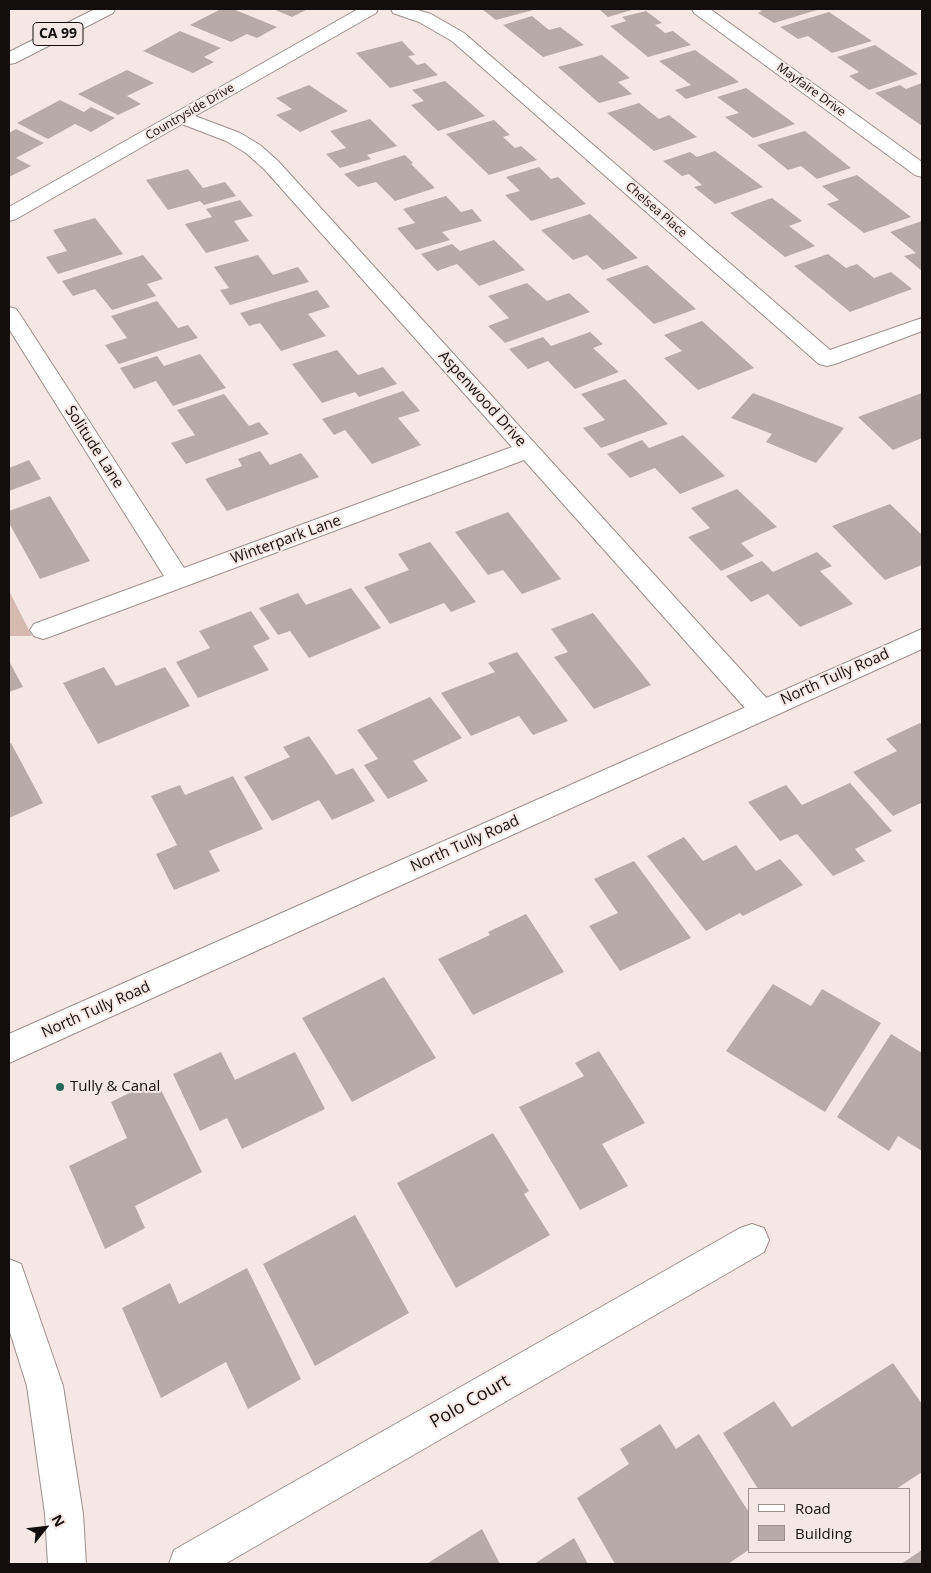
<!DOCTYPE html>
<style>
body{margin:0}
#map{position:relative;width:931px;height:1573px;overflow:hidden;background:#f5e7e4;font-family:"Open Sans",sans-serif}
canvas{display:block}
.frame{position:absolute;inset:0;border:10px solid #130e0d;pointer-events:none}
.legend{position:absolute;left:748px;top:1488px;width:162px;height:65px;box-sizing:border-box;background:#f5e7e4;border:1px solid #9b908e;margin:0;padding:6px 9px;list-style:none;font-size:15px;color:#130e0d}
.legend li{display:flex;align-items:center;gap:10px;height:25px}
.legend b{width:25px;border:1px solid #9b908e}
.north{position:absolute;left:20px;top:1503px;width:50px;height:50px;-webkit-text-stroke:4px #f5e7e4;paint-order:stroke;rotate:61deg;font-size:14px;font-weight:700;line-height:20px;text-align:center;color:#130e0d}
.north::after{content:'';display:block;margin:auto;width:18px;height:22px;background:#130e0d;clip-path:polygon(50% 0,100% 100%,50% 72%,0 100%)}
</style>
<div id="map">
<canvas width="931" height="1573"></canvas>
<div class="frame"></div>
<ul class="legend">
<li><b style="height:6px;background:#fff"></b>Road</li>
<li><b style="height:14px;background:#b7aba8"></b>Building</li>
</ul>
<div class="north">N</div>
</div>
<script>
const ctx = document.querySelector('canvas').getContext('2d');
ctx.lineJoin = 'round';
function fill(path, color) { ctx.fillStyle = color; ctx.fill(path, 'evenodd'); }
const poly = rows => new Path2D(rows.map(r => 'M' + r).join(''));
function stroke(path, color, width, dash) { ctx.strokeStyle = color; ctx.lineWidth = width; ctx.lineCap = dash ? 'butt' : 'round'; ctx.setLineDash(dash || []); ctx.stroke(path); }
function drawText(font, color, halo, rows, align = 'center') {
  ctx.font = font + ' "Open Sans",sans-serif'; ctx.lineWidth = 4; ctx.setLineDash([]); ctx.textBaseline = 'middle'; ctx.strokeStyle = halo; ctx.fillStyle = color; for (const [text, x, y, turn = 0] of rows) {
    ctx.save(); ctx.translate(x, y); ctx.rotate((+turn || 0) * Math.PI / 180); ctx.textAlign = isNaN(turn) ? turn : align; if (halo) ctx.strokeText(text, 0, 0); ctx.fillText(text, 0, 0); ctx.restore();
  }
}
const green = poly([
 [9,591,32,636,33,636,9,636]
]);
const building = poly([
 [221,9,233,9,277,27,257,38,247,34,231,42,190,25],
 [273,9,308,9,292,17],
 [482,9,531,9,533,10,496,20],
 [599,9,635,9,608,17],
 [758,9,816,9,817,10,774,23,758,13,762,11],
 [646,11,662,23,655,25,665,33,673,31,691,45,648,57,610,26,626,21,622,17],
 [829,12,872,41,832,53,808,36,798,39,780,27],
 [532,16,549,30,560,27,584,45,543,57,503,25],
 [180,31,221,48,204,57,214,62,193,73,143,51],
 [402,41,415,55,408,56,417,65,425,63,438,75,390,88,356,53],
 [875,45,918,74,869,90,849,76,859,72,837,57],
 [695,50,739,82,686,99,675,90,691,85,659,61],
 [602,55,630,78,618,82,632,94,599,103,558,67],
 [127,70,154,83,127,96,141,104,118,115,78,94],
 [445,81,485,116,438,131,411,105,424,101,412,90],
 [922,83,922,126,875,93,900,85,906,89],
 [309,85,348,111,300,132,276,115,292,109,276,98],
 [746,88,795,124,753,138,725,117,739,113,717,97],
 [60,100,84,112,91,107,115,118,91,132,75,124,48,139,17,123],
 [639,103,659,119,669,115,697,137,654,151,607,113],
 [370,119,397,146,367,155,371,159,340,168,326,154,346,148,330,131],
 [494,120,510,135,503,137,515,148,521,146,537,160,489,175,446,134],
 [16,129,44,143,16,158,31,166,9,177,9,133],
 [805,131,851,168,817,179,801,166,788,170,757,145],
 [715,151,763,187,715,204,694,187,702,185,689,174,682,176,663,161,690,152,697,157],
 [405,155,413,163,411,164,435,188,395,201,376,182,358,187,344,174],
 [539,167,551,179,558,177,586,204,531,221,505,195,520,191,506,177],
 [188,169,203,188,225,182,236,196,204,205,200,201,168,210,146,180],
 [857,175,911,217,864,233,827,204,839,200,822,186],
 [446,196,461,212,472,209,482,221,442,232,450,240,416,250,397,228,415,223,403,209],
 [772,198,802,221,789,226,815,246,785,257,730,213],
 [240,200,253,216,234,221,249,241,206,253,185,224,212,217,206,209],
 [590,214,638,258,603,270,587,255,573,260,541,230],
 [95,218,123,254,58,274,46,257,67,251,53,230],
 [922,221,922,271,904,256,916,253,890,232],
 [494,240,525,270,479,286,457,264,437,271,421,254,452,244,460,251],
 [828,254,846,268,857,264,874,278,891,272,912,289,850,312,794,266],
 [143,255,163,279,147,284,156,296,112,310,95,289,73,296,62,281],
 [258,255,273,275,298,267,309,282,230,305,220,290,229,288,214,267],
 [647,265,696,309,654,324,606,279],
 [527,283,547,301,569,293,590,312,505,343,488,326,509,318,488,296],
 [317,290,330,307,308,314,326,336,281,351,260,323,249,326,240,313],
 [157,301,178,328,188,325,198,338,119,364,105,345,127,338,111,316],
 [702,321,754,368,698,390,664,358,682,351,664,335],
 [590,332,603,344,593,348,619,372,575,389,548,361,528,369,509,349,543,337,551,346],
 [337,350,358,375,383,367,397,384,359,397,355,392,322,403,292,364],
 [200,354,226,388,173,406,156,381,134,389,120,368,157,356,164,366],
 [625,379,668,424,601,448,583,428,605,420,581,394],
 [403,391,420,411,398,418,421,445,372,464,345,430,334,435,322,419],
 [753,393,844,428,816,463,766,442,772,434,731,418],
 [922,393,922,438,893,450,858,417],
 [224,394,249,426,259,422,269,434,186,464,171,443,195,435,177,410],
 [683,435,725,476,680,494,655,468,630,478,607,454,642,440,649,448],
 [260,451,270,465,301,453,319,477,227,511,205,479,242,466,238,459],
 [29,460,41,479,9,491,9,468],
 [737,489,777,527,741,543,754,556,721,571,688,537,710,528,691,508],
 [50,496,90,561,40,579,9,523,9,511],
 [890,504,922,535,922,565,885,580,832,526],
 [508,512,561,579,522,594,503,570,488,575,455,532],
 [430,542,476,602,451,612,444,603,390,624,364,587,409,570,398,554],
 [817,552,832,566,820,571,853,604,800,627,768,594,751,602,726,576,762,561,773,572],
 [351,588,381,628,309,658,290,631,278,635,259,608,298,593,306,605],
 [251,611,270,639,253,646,269,670,198,698,176,662,210,648,199,631],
 [593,613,651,685,594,709,554,657,568,652,551,629],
 [517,652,568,721,533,735,519,716,471,736,441,693,495,672,488,663],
 [9,661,23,687,9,692],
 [104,667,116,686,165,667,190,706,98,744,63,683],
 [430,697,462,738,413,761,428,781,388,799,364,765,378,759,357,730],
 [920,723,922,725,922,804,921,803,893,816,853,772,897,751,886,739],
 [309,736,336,775,353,768,375,801,332,820,319,800,272,821,244,777,290,757,283,747],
 [11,743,43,803,9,818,9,744],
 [233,776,263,829,209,851,220,871,174,890,156,854,177,845,151,796,180,785,185,795],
 [850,783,892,831,855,849,865,861,833,876,797,834,780,841,748,802,786,785,802,805],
 [684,837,703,861,736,845,756,871,780,859,803,885,743,916,740,913,706,931,647,856],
 [634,861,691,938,620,971,589,926,618,913,594,879],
 [526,914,564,972,473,1015,438,959,490,935,488,932],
 [384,977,436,1058,352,1102,302,1018],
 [773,984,811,1006,822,989,881,1023,825,1112,726,1051],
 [891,1034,922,1053,922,1151,898,1136,889,1151,837,1117],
 [599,1051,645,1123,602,1144,628,1186,580,1210,519,1107,584,1076,575,1063],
 [221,1052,235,1080,295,1052,325,1109,242,1149,227,1118,200,1131,173,1074],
 [156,1080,202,1172,135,1206,145,1228,105,1249,69,1166,127,1138,111,1102],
 [493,1133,529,1191,524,1194,550,1235,456,1288,397,1183],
 [355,1215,409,1313,315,1366,263,1264],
 [247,1268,301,1379,248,1409,226,1362,161,1398,122,1308,170,1283,179,1304],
 [893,1363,922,1404,922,1472,896,1489,758,1489,723,1433,774,1401,792,1427],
 [660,1424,676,1449,699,1434,750,1514,750,1549,728,1564,615,1564,577,1498,629,1464,620,1449],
 [482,1529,500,1564,429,1564,428,1563],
 [574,1538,588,1564,534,1564],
 [922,1550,922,1564,901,1564]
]);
const minor = poly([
 [358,9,378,9,376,13,195,116,240,133,260,145,278,161,771,703,775,710,771,717,762,720,753,717,524,460,52,636,43,639,34,636,30,630,34,624,164,576,9,329,9,307,16,309,19,313,184,568,512,447,264,169,246,153,226,141,182,124,16,219,9,221,9,207,358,9],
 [391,9,414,9,431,14,464,33,830,350,922,318,922,331,835,364,827,366,819,364,452,41,419,22,393,13,391,9],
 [692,9,710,9,922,162,922,177,915,175,694,13,692,9],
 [752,1224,764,1228,769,1240,764,1252,225,1564,169,1564,174,1550,740,1228,752,1224],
 [9,1259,21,1264,63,1386,83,1514,86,1564,48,1564,45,1514,27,1386,9,1329,9,1259]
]);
const tertiary = poly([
 [922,629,922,649,9,1063,9,1034,922,629]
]);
const motorway = poly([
 [95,9,115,9,113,13,15,63,9,64,9,52,95,9]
]);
const markers = [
 [60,1087,5,"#26695a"]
];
const farStreetnames = [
 ["Mayfaire Drive",811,90,36],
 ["Countryside Drive",190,112,-30],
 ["Chelsea Place",656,210,41]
];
const shields = [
 [58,34,50]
];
const shieldNames = [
 ["CA 99",58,34]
];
const streetNames = [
 ["Aspenwood Drive",482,399,48],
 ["Solitude Lane",94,447,57],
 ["Winterpark Lane",286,540,-20],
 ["North Tully Road",835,677,-24],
 ["North Tully Road",465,844,-24],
 ["North Tully Road",96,1010,-24]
];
const poiNames = [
 ["Tully & Canal",70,1087]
];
const nearStreetnames = [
 ["Polo Court",470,1402,-30]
];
fill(green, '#d5b8b0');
fill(building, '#b7aba8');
stroke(minor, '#9c908d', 2);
stroke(tertiary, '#9c908d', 2);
stroke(motorway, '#9c908d', 2);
fill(minor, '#fff');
fill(tertiary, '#fff');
fill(motorway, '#fff');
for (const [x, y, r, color] of markers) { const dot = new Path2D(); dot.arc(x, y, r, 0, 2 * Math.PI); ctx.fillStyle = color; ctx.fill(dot); stroke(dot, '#f5e7e4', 2); }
drawText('12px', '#130e0d', '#f5e7e4', farStreetnames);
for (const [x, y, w] of shields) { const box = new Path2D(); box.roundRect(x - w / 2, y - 11.5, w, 23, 4); ctx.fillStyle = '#f5e7e4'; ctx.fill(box); stroke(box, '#130e0d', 1); }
drawText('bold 14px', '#130e0d', null, shieldNames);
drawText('15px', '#130e0d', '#f5e7e4', streetNames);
drawText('15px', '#130e0d', '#f5e7e4', poiNames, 'left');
drawText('18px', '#130e0d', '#f5e7e4', nearStreetnames);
</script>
